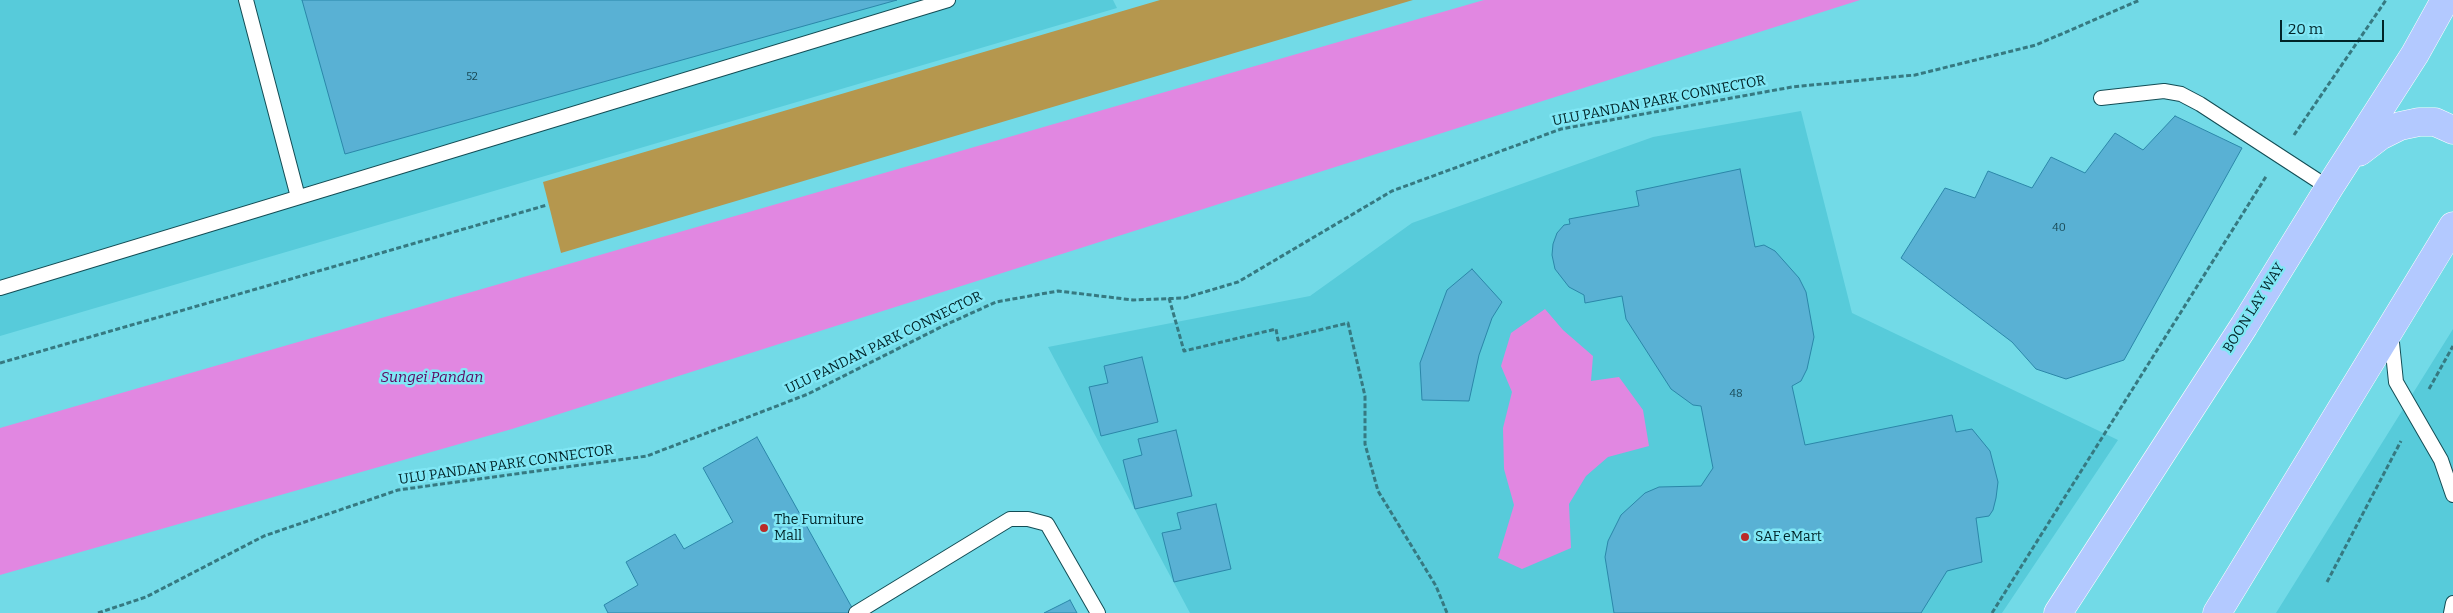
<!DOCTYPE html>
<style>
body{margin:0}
#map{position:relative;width:2453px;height:613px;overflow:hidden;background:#72dae7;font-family:Bitter,serif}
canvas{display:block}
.scale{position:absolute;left:2280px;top:20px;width:104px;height:22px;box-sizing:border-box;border:2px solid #012428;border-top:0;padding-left:6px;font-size:15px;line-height:18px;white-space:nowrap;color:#012428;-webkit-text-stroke:4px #80e7f5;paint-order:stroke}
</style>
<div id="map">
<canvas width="2453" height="613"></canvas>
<div class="scale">20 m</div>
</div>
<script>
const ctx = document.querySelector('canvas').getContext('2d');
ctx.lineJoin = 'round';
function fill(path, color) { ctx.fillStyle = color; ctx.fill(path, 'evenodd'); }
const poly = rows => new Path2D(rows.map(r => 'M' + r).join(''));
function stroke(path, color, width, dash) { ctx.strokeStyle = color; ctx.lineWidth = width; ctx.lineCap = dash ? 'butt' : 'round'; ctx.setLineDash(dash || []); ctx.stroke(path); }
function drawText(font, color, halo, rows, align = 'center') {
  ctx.font = font + ' Bitter,serif'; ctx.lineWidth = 5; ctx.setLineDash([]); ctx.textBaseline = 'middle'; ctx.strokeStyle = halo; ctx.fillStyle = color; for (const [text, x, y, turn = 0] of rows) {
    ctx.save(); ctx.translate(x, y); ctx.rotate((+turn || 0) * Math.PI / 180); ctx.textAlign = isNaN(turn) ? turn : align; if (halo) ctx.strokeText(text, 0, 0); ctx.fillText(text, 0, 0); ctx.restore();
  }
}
const built = poly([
 [0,0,1113,0,1117,8,0,336],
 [1801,111,1852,313,2118,440,2002,613,1190,613,1048,347,1310,296,1412,223,1653,137],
 [2453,329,2453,613,2276,613]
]);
const green = poly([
 [1160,0,1413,0,561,253,543,182]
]);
const water = poly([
 [1484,0,1860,0,512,429,0,575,0,428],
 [1545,309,1563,330,1593,356,1591,381,1619,377,1643,410,1649,446,1608,457,1586,476,1569,504,1571,548,1522,569,1498,558,1514,505,1504,469,1503,428,1512,392,1501,366,1511,333]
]);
const building = poly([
 [302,0,897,0,345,154,302,0],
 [2175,116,2242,148,2124,360,2066,379,2036,369,2012,342,1901,258,1945,188,1975,198,1988,171,2032,188,2051,157,2085,173,2115,133,2143,150,2175,116],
 [1740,169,1755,247,1764,245,1775,251,1799,278,1806,292,1814,337,1807,369,1801,381,1792,386,1805,445,1952,415,1956,432,1972,429,1990,451,1998,482,1996,498,1993,510,1989,516,1976,518,1982,562,1947,571,1921,613,1614,613,1605,557,1608,541,1621,515,1645,493,1659,487,1701,486,1713,468,1701,406,1693,405,1671,389,1626,319,1622,296,1585,303,1584,295,1569,287,1555,269,1552,255,1553,244,1557,233,1564,225,1570,224,1569,219,1639,206,1636,191,1740,169],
 [1472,269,1502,302,1492,318,1479,355,1469,401,1422,400,1420,363,1447,290,1472,269],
 [1142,357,1158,422,1101,436,1089,387,1108,383,1104,366,1142,357],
 [1176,430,1192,496,1135,509,1123,460,1142,455,1138,439,1176,430],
 [757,437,855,613,608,613,604,605,638,585,626,562,675,534,684,549,733,522,703,468,757,437],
 [1216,504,1231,569,1174,582,1162,533,1181,529,1177,513,1216,504],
 [1070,600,1077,613,1044,613,1070,600]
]);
const path = poly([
 [2294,135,2386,0],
 [1169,298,1184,351,1276,329,1278,340,1348,323,1365,396,1365,444,1378,491,1436,586,1447,613],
 [0,363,547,205],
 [2429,389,2453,346],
 [2327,582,2401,441],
 [98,613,146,597,264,536,398,490,647,456,808,394,943,326,996,302,1058,291,1133,300,1184,298,1238,282,1392,191,1561,129,1792,87,1915,75,2036,45,2140,0],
 [1992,613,2267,175]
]);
const lane = poly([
 [246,0,298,197],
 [2101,98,2164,91,2181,94,2200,104,2329,188],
 [0,288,948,0],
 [2391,333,2396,382,2441,460,2453,495],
 [856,613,1010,519,1028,519,1047,524,1098,613],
 [2451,613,2453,603]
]);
const primary = poly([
 [2359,152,2380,136,2400,126,2419,122,2435,122,2453,130],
 [2058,613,2244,326,2329,188,2415,54,2445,0],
 [2217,613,2453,226]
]);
const markers = [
 [764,528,5,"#ba2b29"],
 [1745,537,5,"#ba2b29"]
];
const numberNames = [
 ["52",472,77],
 ["40",2059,228],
 ["48",1736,394]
];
const streetNames = [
 ["ULU PANDAN PARK CONNECTOR",1659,101,-11],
 ["BOON LAY WAY",2254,308,-58],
 ["ULU PANDAN PARK CONNECTOR",884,343,-26],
 ["ULU PANDAN PARK CONNECTOR",506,465,-8]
];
const poiNames = [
 ["The Furniture",774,520],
 ["Mall",774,536],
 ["SAF eMart",1755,537]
];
const waterNames = [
 ["Sungei Pandan",432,378]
];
fill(built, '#57cbda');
fill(green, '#b5974e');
fill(water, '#e187e1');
fill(building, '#59b1d4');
stroke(building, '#2b87a9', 1);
stroke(lane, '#134d55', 16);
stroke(primary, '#fff', 29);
stroke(path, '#367981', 3, [5, 2.5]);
stroke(lane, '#fff', 14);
stroke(primary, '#b3c9ff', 28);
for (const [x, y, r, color] of markers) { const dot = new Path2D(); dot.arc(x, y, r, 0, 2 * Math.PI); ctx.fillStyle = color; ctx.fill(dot); stroke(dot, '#80e7f5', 2); }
drawText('11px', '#174753', null, numberNames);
drawText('14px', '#012428', '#80e7f5', streetNames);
drawText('14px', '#012428', '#80e7f5', poiNames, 'left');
drawText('italic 15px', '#5d0860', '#80e7f5', waterNames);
</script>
